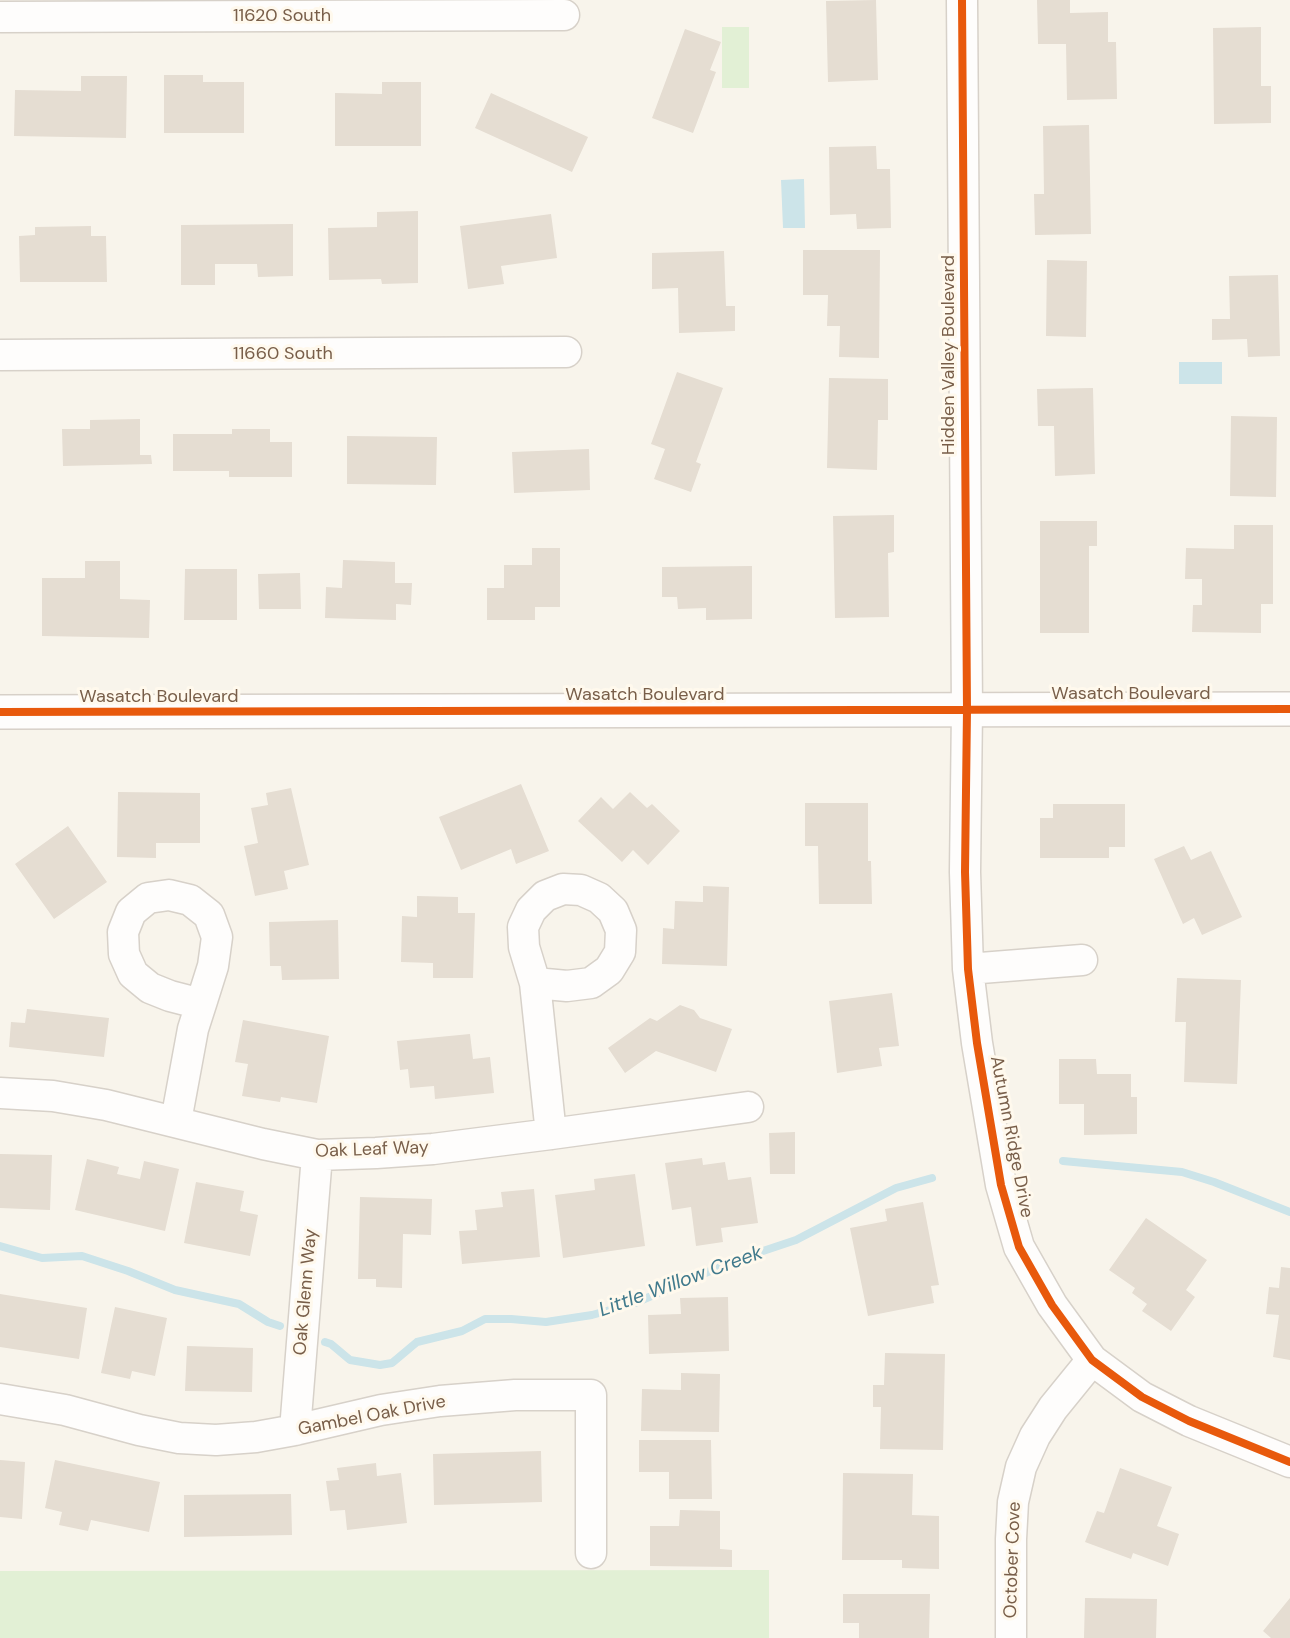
<!DOCTYPE html>
<style>
body{margin:0}
canvas{display:block;background:#f8f4eb}
</style>
<canvas width="1290" height="1638"></canvas>
<script>
const ctx = document.querySelector('canvas').getContext('2d');
ctx.lineJoin = 'round';
function fill(path, color) { ctx.fillStyle = color; ctx.fill(path, 'evenodd'); }
const poly = rows => new Path2D(rows.map(r => 'M' + r).join(''));
function stroke(path, color, width, dash) { ctx.strokeStyle = color; ctx.lineWidth = width; ctx.lineCap = dash ? 'butt' : 'round'; ctx.setLineDash(dash || []); ctx.stroke(path); }
function drawText(font, color, halo, rows, align = 'center') {
  ctx.font = font + ' "DM Sans",sans-serif'; ctx.lineWidth = 6; ctx.setLineDash([]); ctx.textBaseline = 'middle'; ctx.strokeStyle = halo; ctx.fillStyle = color; for (const [text, x, y, turn = 0] of rows) {
    ctx.save(); ctx.translate(x, y); ctx.rotate((+turn || 0) * Math.PI / 180); ctx.textAlign = isNaN(turn) ? turn : align; if (halo) ctx.strokeText(text, 0, 0); ctx.fillText(text, 0, 0); ctx.restore();
  }
}
const green = poly([
 [722,27,749,27,749,88,722,88],
 [769,1570,769,1638,0,1638,0,1571]
]);
const water = poly([
 [804,179,805,228,783,228,781,180],
 [1179,362,1222,362,1222,384,1179,384]
]);
const stream = poly([
 [1063,1161,1182,1172,1214,1182,1290,1212],
 [0,1246,42,1258,82,1256,128,1271,175,1290,239,1304,268,1322,280,1326],
 [325,1342,331,1344,350,1360,380,1365,392,1363,417,1342,462,1331,485,1319,511,1319,546,1322,592,1315,635,1303,736,1260,796,1240,896,1188,932,1178]
]);
const building = poly([
 [876,0,878,80,828,82,826,1],
 [1037,0,1070,0,1070,13,1108,12,1108,42,1116,42,1117,99,1067,100,1066,44,1038,44],
 [1261,27,1261,86,1271,86,1271,123,1214,124,1213,28],
 [685,29,721,42,710,70,716,72,693,133,652,118],
 [164,75,203,75,203,82,244,82,244,133,164,133],
 [81,76,127,76,126,138,14,136,15,90,81,91],
 [382,82,421,82,421,146,335,146,335,93,382,94],
 [491,93,588,137,572,172,475,128],
 [1089,125,1091,234,1035,235,1034,194,1044,194,1043,126],
 [876,146,877,169,890,169,891,228,857,229,856,214,830,215,829,147],
 [418,211,418,283,382,284,381,279,329,280,328,228,377,227,377,212],
 [551,214,557,258,501,266,504,284,468,289,460,226],
 [293,224,293,276,258,277,257,264,215,264,215,285,181,285,181,225],
 [91,226,91,236,106,236,107,282,20,282,19,236,35,235,35,227],
 [803,250,880,250,879,358,839,357,840,326,827,326,828,295,803,295],
 [724,251,726,306,735,306,735,331,679,333,678,288,652,289,652,253],
 [1047,260,1087,261,1086,337,1046,336],
 [1278,275,1280,356,1248,357,1247,339,1212,340,1212,319,1230,319,1229,276],
 [677,372,723,388,696,462,701,464,691,492,654,479,665,449,651,444],
 [829,378,888,379,888,420,878,420,877,470,827,468],
 [1093,388,1095,474,1055,476,1054,426,1038,426,1037,389],
 [1231,416,1277,417,1276,497,1230,496],
 [140,419,140,455,151,455,152,464,63,466,62,429,90,429,90,420],
 [232,429,270,429,270,442,292,442,292,477,229,477,229,471,173,471,173,434,232,434],
 [347,436,437,437,436,485,347,484],
 [589,449,590,490,514,493,512,452],
 [894,515,894,552,888,553,889,617,835,618,833,516],
 [1040,521,1097,521,1097,546,1089,546,1089,633,1040,633],
 [1234,525,1273,525,1273,604,1261,604,1261,633,1192,632,1193,605,1202,605,1202,579,1185,579,1186,548,1234,549],
 [532,548,560,548,560,607,535,607,535,620,487,620,487,588,504,588,504,565,532,565],
 [343,560,395,562,395,583,412,583,411,605,396,604,396,620,325,618,326,587,342,588],
 [85,561,120,561,120,599,150,600,149,638,42,636,42,578,85,578],
 [752,566,752,619,706,620,706,608,678,609,677,597,662,597,662,567],
 [185,569,237,569,237,620,184,620],
 [300,573,301,609,259,609,258,574],
 [521,784,549,851,516,864,511,849,461,870,439,817],
 [291,788,309,865,284,871,288,889,255,896,244,846,258,843,251,808,268,805,266,793],
 [118,792,200,793,200,843,156,843,156,858,117,857],
 [630,792,647,808,652,804,680,831,648,865,633,850,622,862,578,821,601,797,613,809],
 [805,803,868,803,868,861,871,861,872,904,819,904,818,846,805,846],
 [1053,804,1125,804,1125,847,1109,847,1109,858,1040,858,1040,818,1053,818],
 [68,826,107,882,54,919,15,864],
 [1184,846,1191,860,1211,851,1242,917,1202,935,1194,918,1183,924,1154,859],
 [703,886,729,887,727,966,662,964,663,928,674,929,675,901,703,902],
 [417,896,458,897,458,913,475,913,473,978,433,978,433,963,401,962,402,916,417,917],
 [338,920,339,979,282,980,281,966,270,966,269,922],
 [1177,978,1241,980,1237,1084,1184,1082,1186,1022,1175,1022],
 [892,993,899,1046,879,1048,882,1066,837,1073,829,1001],
 [680,1005,694,1010,700,1018,732,1029,716,1072,656,1051,625,1073,608,1048,650,1018,657,1021],
 [27,1009,109,1018,104,1057,9,1047,11,1022,25,1023],
 [243,1020,329,1036,317,1103,281,1097,280,1102,242,1096,248,1064,235,1062],
 [470,1034,473,1059,490,1057,494,1093,435,1099,434,1086,410,1088,408,1069,400,1070,397,1041],
 [1059,1059,1096,1059,1097,1074,1131,1074,1131,1097,1137,1097,1137,1134,1084,1135,1084,1104,1059,1104],
 [795,1132,795,1174,770,1174,769,1133],
 [0,1154,52,1155,50,1210,0,1208],
 [702,1158,703,1165,725,1162,728,1180,751,1177,758,1223,721,1228,723,1242,696,1246,691,1207,672,1210,665,1163],
 [87,1159,119,1167,117,1174,140,1179,144,1161,179,1169,165,1231,75,1210],
 [635,1174,645,1246,563,1258,555,1195,595,1190,594,1179],
 [196,1182,244,1191,240,1211,258,1215,250,1256,184,1243],
 [534,1189,540,1257,462,1264,459,1231,477,1230,475,1210,503,1207,501,1192],
 [360,1197,432,1199,431,1235,403,1234,402,1288,376,1287,376,1279,358,1279],
 [923,1202,939,1285,931,1286,934,1303,868,1316,850,1228,887,1221,885,1209],
 [1146,1218,1207,1260,1186,1290,1195,1297,1171,1331,1142,1311,1147,1304,1132,1293,1135,1288,1109,1270],
 [1281,1267,1290,1268,1290,1360,1273,1357,1279,1315,1266,1314,1269,1287,1279,1288],
 [0,1294,87,1308,79,1359,0,1347],
 [728,1297,729,1351,649,1354,648,1315,681,1314,680,1298],
 [115,1307,167,1318,155,1376,132,1371,130,1379,101,1373],
 [187,1346,253,1348,252,1392,185,1391],
 [885,1353,945,1354,943,1450,880,1449,881,1407,873,1407,873,1385,884,1385],
 [681,1373,720,1374,719,1432,641,1431,642,1389,681,1390],
 [639,1440,711,1440,712,1499,669,1499,669,1472,639,1472],
 [541,1451,542,1502,434,1505,433,1454],
 [0,1460,25,1462,22,1519,0,1517],
 [55,1460,160,1482,149,1532,91,1520,88,1531,59,1525,62,1512,45,1508],
 [376,1463,377,1476,401,1473,407,1523,347,1530,345,1510,330,1511,326,1481,339,1480,337,1468],
 [1120,1468,1172,1487,1157,1526,1179,1534,1168,1566,1133,1553,1131,1559,1085,1542,1097,1511,1104,1513],
 [843,1473,913,1474,912,1515,939,1516,939,1569,902,1568,902,1560,842,1560],
 [291,1494,292,1535,184,1537,184,1495],
 [680,1510,720,1511,720,1549,732,1550,732,1567,650,1566,650,1526,679,1526],
 [843,1594,930,1594,929,1638,859,1638,859,1623,843,1623],
 [1085,1598,1157,1599,1156,1638,1084,1638],
 [1290,1598,1290,1638,1271,1638,1263,1631]
]);
const minor = poly([
 [962,0,967,710,965,872,968,969,977,1043,1001,1185,1019,1247,1052,1305,1092,1360,1142,1397,1189,1421,1290,1462],
 [0,17,564,15],
 [0,355,566,352],
 [968,969,1082,960],
 [535,983,524,947,523,927,531,910,545,896,563,889,581,890,599,898,613,911,621,930,620,952,609,970,591,983,567,986,535,983,551,1134],
 [0,1093,53,1096,106,1105,263,1144,317,1155,376,1153,433,1149,551,1134,748,1107],
 [176,1121,193,1029,201,1004,170,996,150,988,133,974,124,954,123,932,131,912,148,898,169,895,190,900,209,915,217,937,213,966,201,1004],
 [0,1399,65,1410,139,1430,179,1438,216,1440,256,1437,295,1430,381,1410,440,1401,515,1395,591,1395,591,1553],
 [295,1430,317,1155],
 [1011,1638,1011,1539,1013,1502,1021,1467,1035,1436,1053,1408,1092,1360]
]);
const secondary = poly([
 [0,712,1290,709]
]);
const cycleway = poly([
 [962,0,967,710,965,872,968,969,977,1043,1001,1185,1019,1247,1052,1305,1092,1360,1142,1397,1189,1421,1290,1462],
 [0,712,1290,709]
]);
const streetNames = [
 ["11620 South",282,16],
 ["11660 South",283,354],
 ["Hidden Valley Boulevard",949,355,-90],
 ["Wasatch Boulevard",1131,694],
 ["Wasatch Boulevard",645,695],
 ["Wasatch Boulevard",159,697],
 ["Autumn Ridge Drive",1011,1137,79],
 ["Oak Leaf Way",372,1150,-2],
 ["Oak Glenn Way",306,1292,-85],
 ["Gambel Oak Drive",372,1416,-11],
 ["October Cove",1013,1560,-88]
];
const waterNames = [
 ["Little Willow Creek",681,1282,-20]
];
fill(green, '#e2f0d5');
fill(water, '#cce4e9');
stroke(stream, '#cce4e9', 8);
fill(building, '#e5ddd2');
stroke(minor, '#d7d1c9', 33);
stroke(secondary, '#d7d0c8', 36);
stroke(minor, '#fefdfc', 30);
stroke(secondary, '#fefdfc', 33);
stroke(cycleway, '#e8590c', 8);
drawText('18px', '#785e49', '#fff9ed', streetNames);
drawText('italic 20px', '#417a8c', '#fff9ed', waterNames);
</script>
